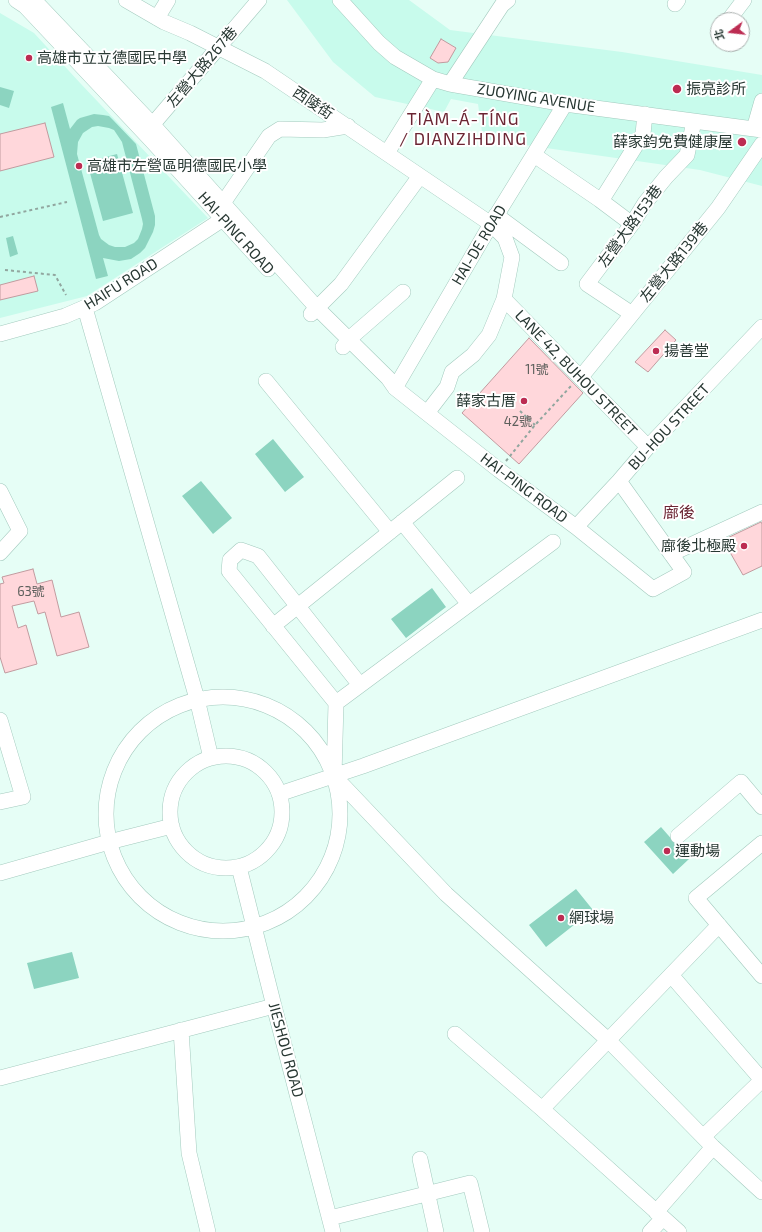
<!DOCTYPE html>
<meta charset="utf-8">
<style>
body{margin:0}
#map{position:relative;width:762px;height:1232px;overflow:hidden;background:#e6fef6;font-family:"Exo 2","Noto Sans TC",sans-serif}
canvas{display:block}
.north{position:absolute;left:710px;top:12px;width:40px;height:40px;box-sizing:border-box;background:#fff;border:1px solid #a9afad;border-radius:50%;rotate:255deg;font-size:11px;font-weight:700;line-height:16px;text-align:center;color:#283833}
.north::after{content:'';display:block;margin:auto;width:14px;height:18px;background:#bc2c52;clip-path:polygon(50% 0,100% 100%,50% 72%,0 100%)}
</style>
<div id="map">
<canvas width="762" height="1232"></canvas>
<div class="north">北</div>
</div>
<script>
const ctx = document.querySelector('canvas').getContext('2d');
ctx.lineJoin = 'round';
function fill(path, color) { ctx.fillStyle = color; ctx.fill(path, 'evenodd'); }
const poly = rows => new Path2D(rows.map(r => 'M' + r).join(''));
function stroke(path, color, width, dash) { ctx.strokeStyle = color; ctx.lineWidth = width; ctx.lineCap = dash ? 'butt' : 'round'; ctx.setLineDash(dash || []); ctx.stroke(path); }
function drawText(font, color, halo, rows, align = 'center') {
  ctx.font = font + ' "Exo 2","Noto Sans TC",sans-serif'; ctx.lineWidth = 4; ctx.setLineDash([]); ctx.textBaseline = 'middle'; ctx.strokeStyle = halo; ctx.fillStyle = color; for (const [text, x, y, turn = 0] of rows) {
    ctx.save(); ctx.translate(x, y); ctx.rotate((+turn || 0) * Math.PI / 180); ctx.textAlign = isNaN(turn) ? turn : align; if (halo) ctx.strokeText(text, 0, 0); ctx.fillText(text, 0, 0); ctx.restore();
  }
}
const built = poly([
 [287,0,409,0,450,30,622,52,762,75,762,186,700,170,483,139,478,104,451,99,444,112,375,97,333,62],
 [0,13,34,33,81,84,208,218,87,296,0,318]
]);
const green = poly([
 [0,87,14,91,9,108,0,105],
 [63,103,70,129,77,120,80,118,94,114,103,115,109,116,113,120,136,144,155,216,155,225,153,232,145,248,140,253,131,259,119,261,103,258,108,276,96,279,51,107],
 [98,126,109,128,114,130,122,142,142,219,143,224,142,229,138,239,134,243,125,247,115,247,109,245,101,239,99,235,77,154,78,142,83,133,92,127],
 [117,154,133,213,103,221,87,162],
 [13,236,18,254,10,257,6,238],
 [273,439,304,477,285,492,255,454],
 [201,481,232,518,213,534,182,496],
 [432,588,446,607,406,638,391,619],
 [661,827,689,859,673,874,644,842],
 [576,889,593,910,546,947,529,925],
 [72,952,79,978,34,989,27,963]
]);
const building = poly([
 [441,39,456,48,448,62,438,63,430,58,441,39],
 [45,123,54,157,0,171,0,134,45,123],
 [34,276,38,291,0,300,0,285,34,276],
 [665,330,676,340,648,372,635,362,665,330],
 [529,338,583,393,519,464,462,413,529,338],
 [761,522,762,524,762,566,743,575,723,540,761,522],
 [33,569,37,584,52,580,61,617,79,612,89,647,57,656,45,612,38,614,34,601,12,606,18,628,26,625,37,664,5,673,0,657,0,584,4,583,2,577,33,569]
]);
const path = poly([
 [0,217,67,202],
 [5,270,55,275,66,295],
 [520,411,535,425],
 [506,461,535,425,571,386]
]);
const minor = poly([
 [16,0,25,6,152,141,268,269],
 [34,0,153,125,317,308,388,378,395,388,499,470,576,527,653,589,684,572,619,481],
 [126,0,164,22,190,33,265,71,491,224,505,238,512,257,504,299,489,335,473,355,452,372,447,387,427,413],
 [340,0,379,43,395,57,433,79,450,84,565,104,762,130],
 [675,4,678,0],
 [731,17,744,0],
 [157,18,168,0],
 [450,84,502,5,508,0],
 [754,129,762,101],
 [147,131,259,0],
 [387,153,433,79],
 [534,155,600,200,632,224],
 [601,201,643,134,645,114],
 [216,211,223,203,269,136,280,129,323,130,348,126],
 [496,215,561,263],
 [504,299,648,447],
 [85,308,197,699,211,758],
 [311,314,341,284,420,176],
 [632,314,587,284,632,224,645,203,666,177,687,155,694,121],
 [0,334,65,316,95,303,223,219,230,213],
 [343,347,349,339,403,292],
 [581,377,718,208,762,144],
 [266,381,390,532],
 [395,388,491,224,565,104],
 [0,491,20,531,0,553],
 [402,522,469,604],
 [576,527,619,481,648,447,762,327],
 [671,554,762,512],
 [273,626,457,478],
 [360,685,258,556,241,550,230,560,229,571,336,703,334,776,446,894,608,1040,713,1147,762,1192],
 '106 814a117 117 0 1 1 234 0a117 117 0 1 1-234 0Z',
 [336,703,553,542],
 [0,720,23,797,0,802],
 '170 812a56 56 0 1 1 112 0a56 56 0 1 1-112 0Z',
 [279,794,363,766,762,620],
 [678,836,741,782,762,807],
 [762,843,696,898,762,976],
 [239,867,274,1006,333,1232],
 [0,873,109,842,172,826],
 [671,975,762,1080],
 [181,1030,189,1153,208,1232],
 [455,1034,542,1109,679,1232],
 [0,1078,274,1006],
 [542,1109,719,925],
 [703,1137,762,1080],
 [420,1159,436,1232],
 [656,1212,713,1147],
 [330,1218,470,1183,482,1232],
 [650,1232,663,1218]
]);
const markers = [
 [29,58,4,"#bc2c52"],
 [677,89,5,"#bc2c52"],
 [742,142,5,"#bc2c52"],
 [79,166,4,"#bc2c52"],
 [656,351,4,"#bc2c52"],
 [524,401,4,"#bc2c52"],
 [744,546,4,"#bc2c52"],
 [667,851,4,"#bc2c52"],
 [561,918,4,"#bc2c52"]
];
const numberNames = [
 ["11號",537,370],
 ["42號",518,422],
 ["63號",31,592]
];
const poiNames = [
 ["高雄市立立德國民中學",37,58],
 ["振亮診所",686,89],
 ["薛家鈞免費健康屋",733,142,"right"],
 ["高雄市左營區明德國民小學",87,166],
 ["揚善堂",664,351],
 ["薛家古厝",516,401,"right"],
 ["廍後北極殿",736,546,"right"],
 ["運動場",675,851],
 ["網球場",569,918]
];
const streetNames = [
 ["左營大路267巷",202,67,-50],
 ["ZUOYING AVENUE",536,98,9],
 ["西陵街",313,103,34],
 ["左營大路153巷",630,226,-54],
 ["HAI-PING ROAD",236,233,48],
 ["HAI-DE ROAD",479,245,-59],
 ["左營大路139巷",674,262,-51],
 ["HAIFU ROAD",121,284,-32],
 ["LANE 42, BUHOU STREET",576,373,46],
 ["BU-HOU STREET",669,427,-47],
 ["HAI-PING ROAD",524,488,37],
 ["JIESHOU ROAD",286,1050,75]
];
const neighbourhoodNames = [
 ["廍後",679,513]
];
const quarterNames = [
 ["TIÀM-Á-TÍNG",463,119],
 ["/ DIANZIHDING",463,139]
];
fill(built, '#c8fbec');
fill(green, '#8cd4c0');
fill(building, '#ffd7db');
stroke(building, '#c19b9f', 1);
stroke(minor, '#a3cabe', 16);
stroke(path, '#91a69f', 2, [3, 3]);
stroke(minor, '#fff', 15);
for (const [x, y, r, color] of markers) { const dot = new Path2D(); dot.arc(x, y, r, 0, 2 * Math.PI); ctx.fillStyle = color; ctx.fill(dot); stroke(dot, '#fff', 1.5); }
drawText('13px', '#5e605d', null, numberNames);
drawText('15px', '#283833', '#fff', poiNames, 'left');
drawText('15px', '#283833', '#fff', streetNames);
drawText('16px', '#6b2533', '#fff', neighbourhoodNames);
ctx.letterSpacing = '1px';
drawText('17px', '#6b2533', '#fff', quarterNames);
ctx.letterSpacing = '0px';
</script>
